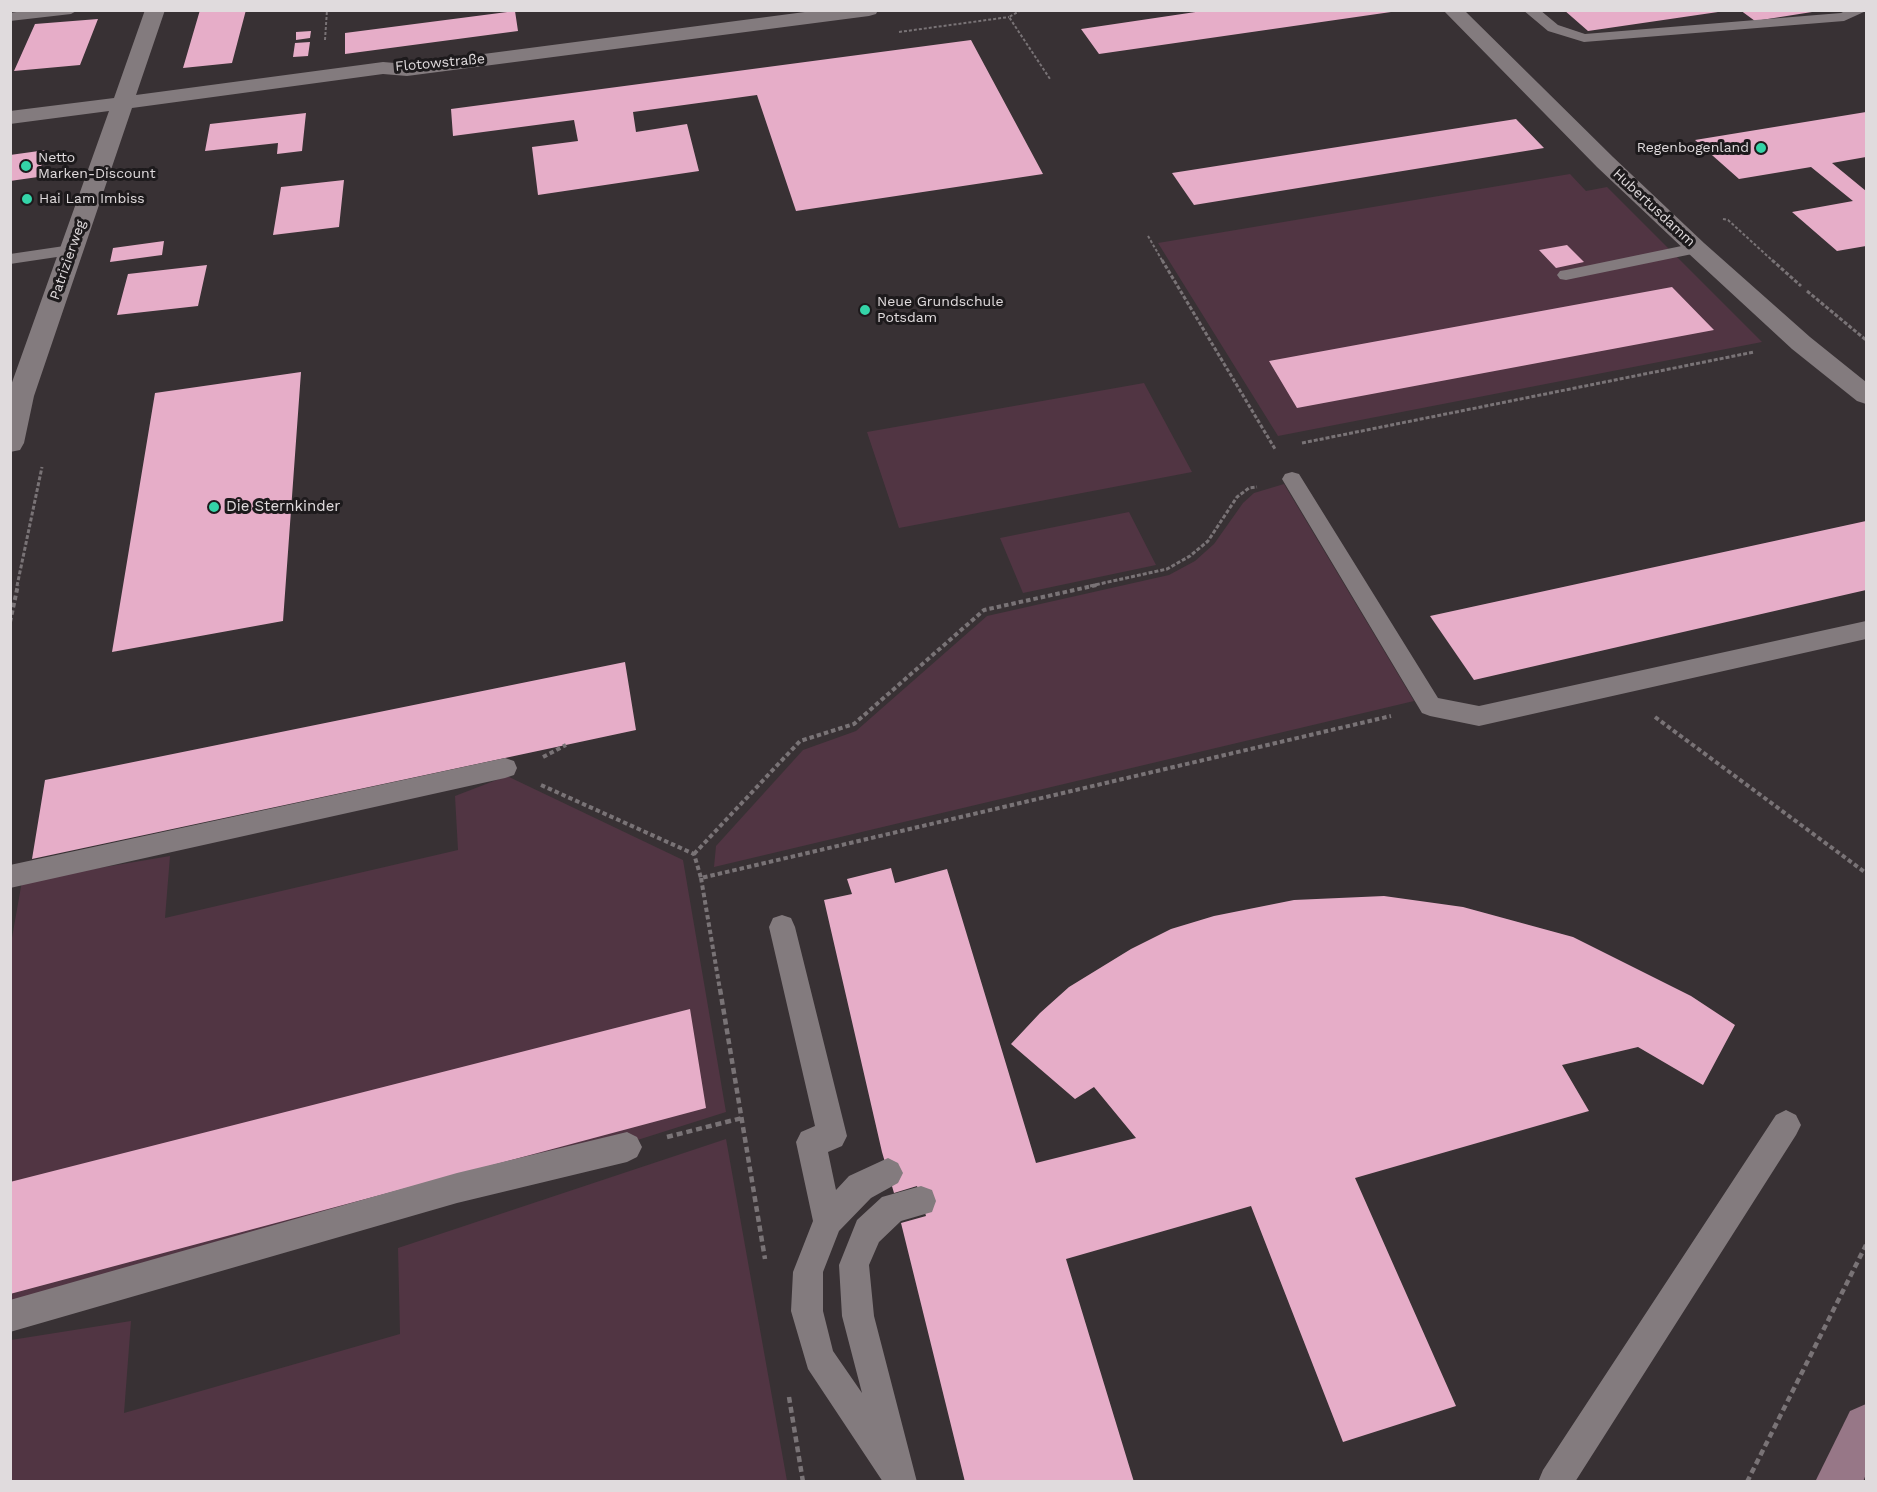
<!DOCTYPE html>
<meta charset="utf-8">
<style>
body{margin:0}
#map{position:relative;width:1877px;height:1492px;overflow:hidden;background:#383134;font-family:"Work Sans",sans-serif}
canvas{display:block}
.frame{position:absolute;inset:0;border:12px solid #e0dbdd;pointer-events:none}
</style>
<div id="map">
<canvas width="1877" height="1492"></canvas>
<div class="frame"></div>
</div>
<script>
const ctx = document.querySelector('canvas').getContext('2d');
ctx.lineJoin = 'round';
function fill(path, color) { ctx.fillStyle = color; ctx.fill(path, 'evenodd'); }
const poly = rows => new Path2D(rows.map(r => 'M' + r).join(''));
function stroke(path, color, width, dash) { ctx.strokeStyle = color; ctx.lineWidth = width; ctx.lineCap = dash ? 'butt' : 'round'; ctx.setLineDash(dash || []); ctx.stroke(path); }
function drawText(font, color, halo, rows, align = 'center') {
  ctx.font = font + ' "Work Sans",sans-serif'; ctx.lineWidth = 6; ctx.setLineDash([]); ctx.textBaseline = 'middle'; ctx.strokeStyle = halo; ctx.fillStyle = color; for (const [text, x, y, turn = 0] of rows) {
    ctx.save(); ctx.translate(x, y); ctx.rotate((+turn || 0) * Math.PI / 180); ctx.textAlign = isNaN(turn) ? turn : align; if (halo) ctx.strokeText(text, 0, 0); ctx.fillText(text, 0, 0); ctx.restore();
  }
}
const green = poly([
 [1570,174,1586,191,1607,187,1762,342,1278,436,1158,243],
 [1144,383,1192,472,899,528,867,432],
 [1284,484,1414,701,714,867,716,846,803,750,856,731,987,616,1169,575,1195,561,1214,544,1243,503,1254,493],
 [1129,512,1156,565,1023,593,1000,538],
 [507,776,683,860,726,1112,397,1216,11,1306,10,949,22,881,170,856,165,918,458,850,455,796],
 [726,1139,787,1481,11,1481,11,1340,131,1321,124,1413,400,1334,398,1248]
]);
const building = poly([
 [200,10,246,10,232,63,183,68],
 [1209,10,1391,10,1391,12,1099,54,1081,29],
 [1564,10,1718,10,1718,12,1588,31],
 [1740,10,1812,10,1812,12,1755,21],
 [515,11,518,31,345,54,345,33],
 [98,19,80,65,14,71,35,24],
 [311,31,310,38,296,40,296,32],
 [971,40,1043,174,796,211,757,95,633,112,636,132,687,124,699,171,538,195,532,147,578,141,574,120,453,136,451,109],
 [310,42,308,56,293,57,295,43],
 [1866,112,1866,157,1832,163,1866,191,1866,246,1837,251,1792,212,1853,201,1811,167,1739,179,1695,140],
 [306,113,302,151,277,154,278,143,205,151,210,124],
 [1516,119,1544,148,1194,205,1172,173],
 [46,150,38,177,10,181,10,155],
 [344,180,339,227,273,235,281,187],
 [164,241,162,255,110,262,113,248],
 [1567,245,1584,262,1556,268,1539,250],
 [207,265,198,306,117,315,128,274],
 [1672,287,1714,330,1297,408,1269,361],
 [301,372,283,621,112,652,155,393],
 [1866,521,1866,590,1474,680,1430,616],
 [625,662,636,730,32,859,45,780],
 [891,868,895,883,947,869,1036,1163,1136,1138,1094,1087,1075,1099,1011,1044,1040,1013,1069,987,1131,949,1171,929,1214,916,1294,900,1384,896,1463,907,1573,937,1691,996,1735,1025,1703,1085,1638,1047,1562,1065,1589,1111,1355,1178,1456,1406,1343,1442,1251,1206,1066,1259,1134,1482,965,1482,901,1223,926,1216,917,1186,894,1193,882,1152,824,900,852,894,847,879],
 [690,1009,706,1108,10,1294,10,1182]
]);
const pathFar3 = poly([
 [1021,10,1009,17,1050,79],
 [899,32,1009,17],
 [325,40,327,10],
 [1723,219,1728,220,1774,262],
 [1148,236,1163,262]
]);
const pathFar2 = poly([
 [1162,260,1275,449],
 [1772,260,1801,286],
 [1807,291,1866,340],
 [1302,443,1754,352],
 [17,586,42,467],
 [1090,586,1167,569,1190,556,1208,541,1237,497,1249,488,1257,487]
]);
const pathFar1 = poly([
 [10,622,18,585],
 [1655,717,1866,873],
 [543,757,566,745],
 [541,785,694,854,701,878,1391,716],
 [694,854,800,741,854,724,984,610,1097,585],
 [701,878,720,990]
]);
const path = poly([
 [720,989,765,1259],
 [667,1137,742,1118],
 [789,1397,803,1482],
 [1747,1482,1866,1245]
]);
const lane = poly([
 [29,10,78,10,71,14,10,21,10,13,29,10],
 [1523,10,1540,10,1558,25,1585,34,1841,13,1847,10,1866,11,1844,21,1584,42,1548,31,1523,10],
 [1696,243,1702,244,1705,248,1702,252,1566,280,1560,279,1557,275,1560,271,1566,270,1696,243],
 [71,245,77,246,80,250,77,254,10,264,10,254,71,245],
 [1292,472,1299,474,1438,698,1479,706,1866,621,1866,639,1479,726,1430,716,1422,713,1282,479,1285,474,1292,472],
 [505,758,514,761,517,768,514,775,505,778,10,888,10,865,505,758],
 [782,915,791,918,795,927,847,1136,842,1146,828,1152,836,1190,849,1176,888,1158,898,1163,903,1173,898,1183,871,1198,839,1231,823,1272,823,1311,833,1351,862,1393,842,1316,839,1265,857,1220,882,1197,921,1186,932,1190,936,1201,932,1212,901,1221,879,1242,869,1265,874,1316,917,1482,883,1482,808,1369,791,1311,793,1272,813,1221,796,1142,801,1132,815,1126,769,927,773,918,782,915],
 [1786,1110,1796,1115,1801,1125,1796,1135,1575,1482,1538,1482,1543,1470,1776,1115,1786,1110],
 [627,1132,637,1137,642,1147,637,1157,627,1162,457,1203,10,1332,10,1300,457,1173,627,1132]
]);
const street = poly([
 [145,10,165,10,136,95,383,62,407,64,820,10,878,10,876,14,869,16,407,76,383,74,132,108,34,396,24,443,20,450,10,452,10,388,109,111,10,124,10,111,114,98,145,10],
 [1443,10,1464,10,1613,157,1704,243,1810,337,1866,382,1866,404,1857,401,1792,349,1688,253,1597,167,1443,10]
]);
const secondary = poly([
 [1866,1404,1866,1474,1863,1482,1815,1482,1850,1411,1866,1404]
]);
const markers = [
 [1761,148,6,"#34d4a8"],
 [26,166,6,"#34d4a8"],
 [27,199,6,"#34d4a8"],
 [865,310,6,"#34d4a8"],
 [214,507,6,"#34d4a8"]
];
const farStreetnames = [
 ["Flotowstraße",440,63,-5],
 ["Hubertusdamm",1654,208,43],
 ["Patrizierweg",68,260,-71]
];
const farPoinames = [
 ["Regenbogenland",1749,148,"right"],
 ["Netto",38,158],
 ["Marken-Discount",38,174],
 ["Hai Lam Imbiss",39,199],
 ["Neue Grundschule",877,302],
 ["Potsdam",877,318]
];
const poiNames = [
 ["Die Sternkinder",226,507]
];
fill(green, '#513543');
fill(building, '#e6adc8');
stroke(pathFar3, '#797376', 2, [3, 2]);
stroke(pathFar2, '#797376', 3, [4, 2]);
stroke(pathFar1, '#797376', 4, [4.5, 3]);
stroke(path, '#797376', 4.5, [6, 4]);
fill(lane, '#837b7e');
fill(street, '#837b7e');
fill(secondary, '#977787');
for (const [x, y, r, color] of markers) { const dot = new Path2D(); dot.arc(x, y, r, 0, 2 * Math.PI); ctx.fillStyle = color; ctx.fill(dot); stroke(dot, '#1d1a1c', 2); }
drawText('14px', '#e0dbdd', '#1d1a1c', farStreetnames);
drawText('14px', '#e0dbdd', '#1d1a1c', farPoinames, 'left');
drawText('15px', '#e0dbdd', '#1d1a1c', poiNames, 'left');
</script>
